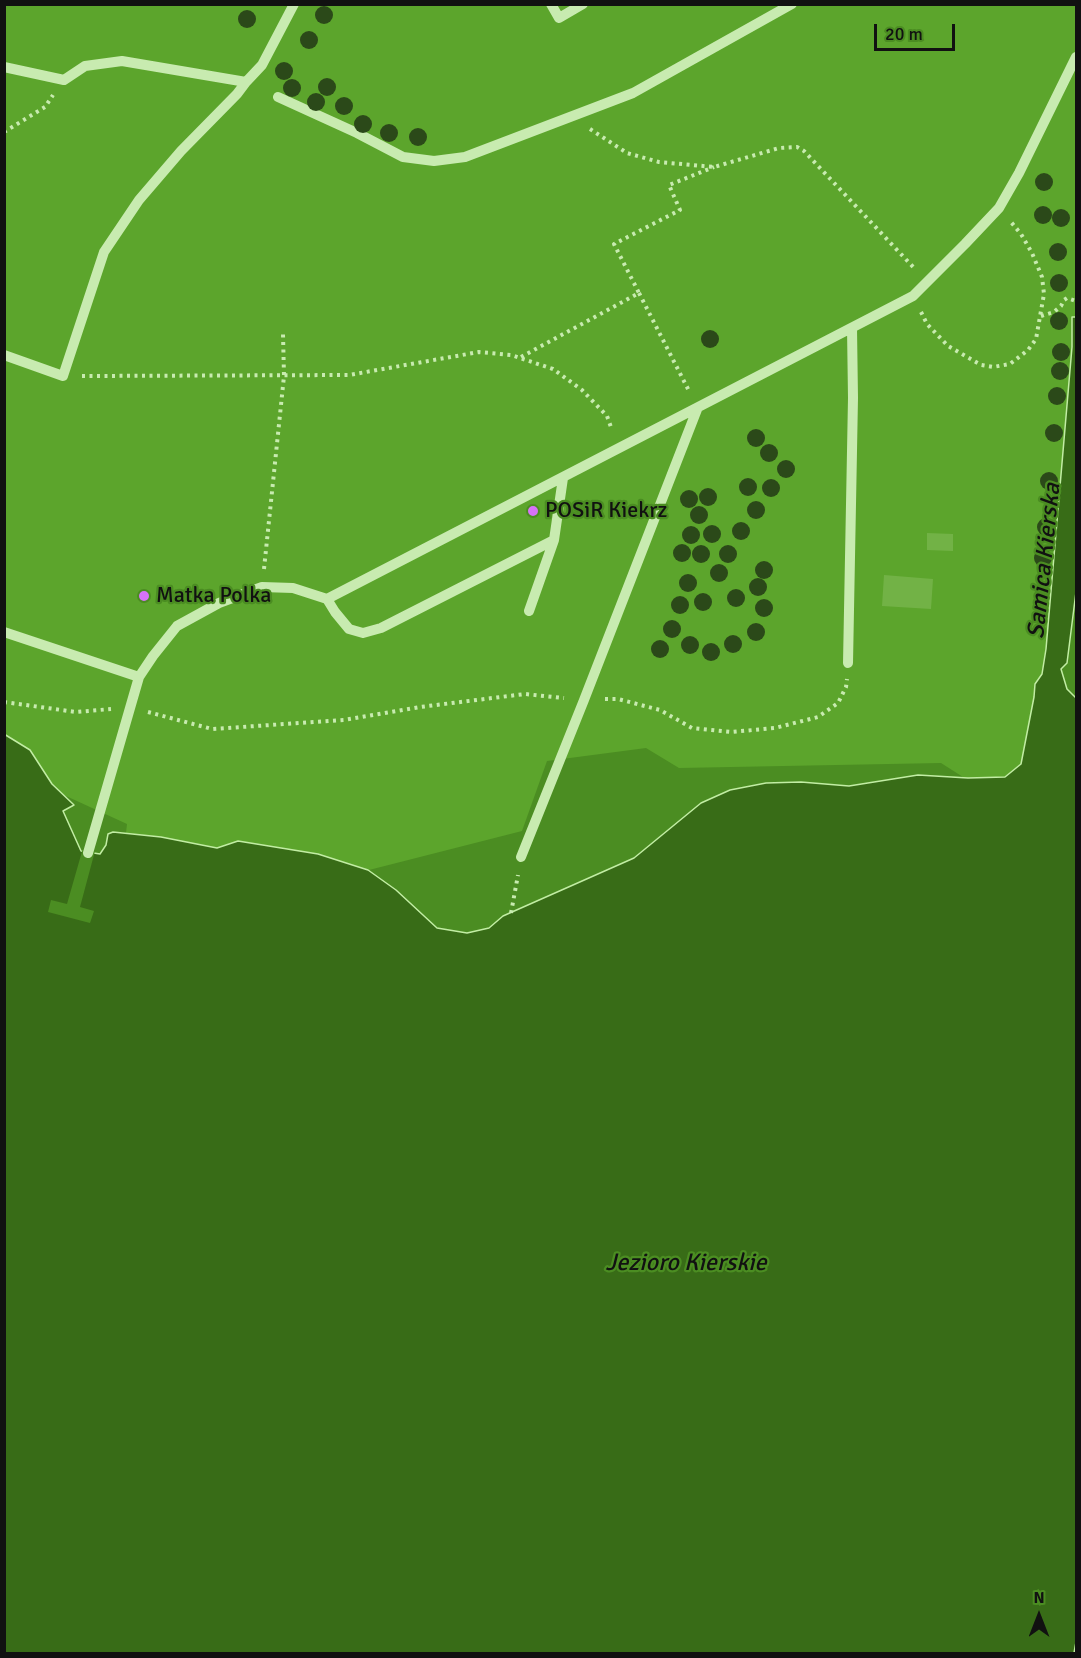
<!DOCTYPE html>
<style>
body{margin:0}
#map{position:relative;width:1081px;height:1658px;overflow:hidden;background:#4b8d22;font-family:Signika,sans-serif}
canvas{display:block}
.frame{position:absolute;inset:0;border:6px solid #111;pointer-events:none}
.north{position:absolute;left:1009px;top:1586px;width:60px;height:60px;-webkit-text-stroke:4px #4b8d22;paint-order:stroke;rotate:0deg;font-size:16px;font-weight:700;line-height:24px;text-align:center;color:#111}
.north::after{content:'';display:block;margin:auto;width:21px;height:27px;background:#111;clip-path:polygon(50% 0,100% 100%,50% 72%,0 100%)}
.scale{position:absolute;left:874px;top:24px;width:81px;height:27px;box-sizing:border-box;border:3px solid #111;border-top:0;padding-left:8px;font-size:18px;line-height:21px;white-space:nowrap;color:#111;-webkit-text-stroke:4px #4b8d22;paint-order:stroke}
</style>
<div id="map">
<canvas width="1081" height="1658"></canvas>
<div class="frame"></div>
<div class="north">N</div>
<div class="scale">20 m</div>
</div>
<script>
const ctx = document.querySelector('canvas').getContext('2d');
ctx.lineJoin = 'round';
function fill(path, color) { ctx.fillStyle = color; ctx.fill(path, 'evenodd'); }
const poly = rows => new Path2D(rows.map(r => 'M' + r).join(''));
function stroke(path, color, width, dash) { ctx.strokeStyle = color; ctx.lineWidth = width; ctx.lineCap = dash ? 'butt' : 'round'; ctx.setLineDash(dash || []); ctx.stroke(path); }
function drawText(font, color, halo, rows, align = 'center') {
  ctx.font = font + ' Signika,sans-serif'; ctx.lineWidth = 4.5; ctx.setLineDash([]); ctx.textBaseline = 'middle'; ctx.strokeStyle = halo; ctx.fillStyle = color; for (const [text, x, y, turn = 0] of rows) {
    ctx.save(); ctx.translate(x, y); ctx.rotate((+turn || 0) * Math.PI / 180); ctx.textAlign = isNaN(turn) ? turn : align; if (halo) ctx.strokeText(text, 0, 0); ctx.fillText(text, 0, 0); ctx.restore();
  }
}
const green = poly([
 [5,5,1076,5,1076,329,1045,693,1076,758,519,909,634,858,701,803,730,790,766,783,801,782,849,786,918,775,963,777,941,763,679,768,646,748,547,761,522,831,369,870,396,890,437,928,467,933,489,928,503,916,493,992,130,850,126,833,127,824,5,768]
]);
const water = poly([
 [1072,317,1076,317,1076,592,1067,663,1061,669,1067,689,1076,698,1076,1642,1074,1653,5,1653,4,734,30,750,52,784,74,805,63,811,81,851,100,854,106,845,108,834,113,832,161,837,217,848,238,841,318,854,368,870,396,890,437,928,467,933,489,928,503,916,634,858,701,803,730,790,766,783,801,782,849,786,918,775,968,778,1005,777,1021,764,1034,697,1035,684,1042,674,1046,649,1072,347,1072,317]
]);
const pier = poly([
 [83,848,95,851,80,907,94,911,90,923,48,912,51,900,67,904]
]);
const building = poly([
 [927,533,953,534,953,551,927,550],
 [884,575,933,579,931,609,882,606]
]);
const path = poly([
 [590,129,627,153,659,162,714,167,779,148,797,147,804,151,915,269],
 [4,132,45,107,53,95],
 [639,293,689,391],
 [921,312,927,324,948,346,981,365,993,367,1010,364,1028,350,1036,339,1044,294,1042,277,1032,253,1021,234,1011,222],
 [1041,316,1054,312,1061,306,1064,300,1067,298,1076,301],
 [521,357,639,293,614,244,680,210,669,185,714,167],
 [82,376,349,375,479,352,511,355,553,369,582,390,607,416,612,430],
 [264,569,284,376,283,334],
 [605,699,618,699,660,710,692,728,731,732,775,728,818,717,838,703,846,687,847,679],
 [4,702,76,712,111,709],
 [148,712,212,729,344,720,420,707,525,694,564,698],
 [511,913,518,875]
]);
const service = poly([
 [551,4,559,18,583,4],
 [4,67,64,80,85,66,122,61,246,82,262,65,294,4],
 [278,97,357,133,403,157,434,161,465,157,633,93,792,4],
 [4,355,63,376,104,252,139,200,181,151,237,94,246,82],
 [327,599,335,612,349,629,363,633,381,628,554,540,563,478],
 [529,611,554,540],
 [4,632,139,677],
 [848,663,853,398,852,328],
 [88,853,139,677,153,656,177,626,219,603,262,587,293,588,327,599,913,296,965,244,999,208,1019,173,1076,57],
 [521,857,584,700,698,407]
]);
const trees = [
 [324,15],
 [247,19],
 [309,40],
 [284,71],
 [327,87],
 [292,88],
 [316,102],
 [344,106],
 [363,124],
 [389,133],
 [418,137],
 [1044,182],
 [1043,215],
 [1061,218],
 [1058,252],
 [1059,283],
 [1059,321],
 [710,339],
 [1061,352],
 [1060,371],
 [1057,396],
 [1054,433],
 [756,438],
 [769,453],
 [786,469],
 [1049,481],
 [748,487],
 [771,488],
 [708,497],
 [689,499],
 [756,510],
 [699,515],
 [1046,527],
 [741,531],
 [712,534],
 [691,535],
 [682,553],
 [701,554],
 [728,554],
 [1043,558],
 [764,570],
 [719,573],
 [688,583],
 [758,587],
 [736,598],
 [703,602],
 [680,605],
 [764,608],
 [672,629],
 [756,632],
 [733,644],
 [690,645],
 [660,649],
 [711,652]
];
const markers = [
 [533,511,6,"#d772f7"],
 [144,596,6,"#d772f7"]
];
const poiNames = [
 ["POSiR Kiekrz",545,511],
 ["Matka Polka",156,596]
];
const waterNames = [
 ["Samica Kierska",1045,561,-84],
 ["Jezioro Kierskie",686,1264]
];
fill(green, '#5ca52c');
fill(water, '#386c17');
stroke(water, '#c2eda4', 1.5);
fill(pier, '#4b8d22');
fill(building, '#72b246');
stroke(path, '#c8ebb0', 4, [3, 4.5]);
stroke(service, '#c8ebb0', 10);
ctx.fillStyle = '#2b4919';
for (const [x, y] of trees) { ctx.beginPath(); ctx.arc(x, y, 9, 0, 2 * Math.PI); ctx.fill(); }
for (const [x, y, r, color] of markers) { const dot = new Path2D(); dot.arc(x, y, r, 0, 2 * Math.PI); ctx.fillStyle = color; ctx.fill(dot); stroke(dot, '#4b8d22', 2); }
drawText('22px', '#111', '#4b8d22', poiNames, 'left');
drawText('italic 24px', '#111', '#4b8d22', waterNames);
</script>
